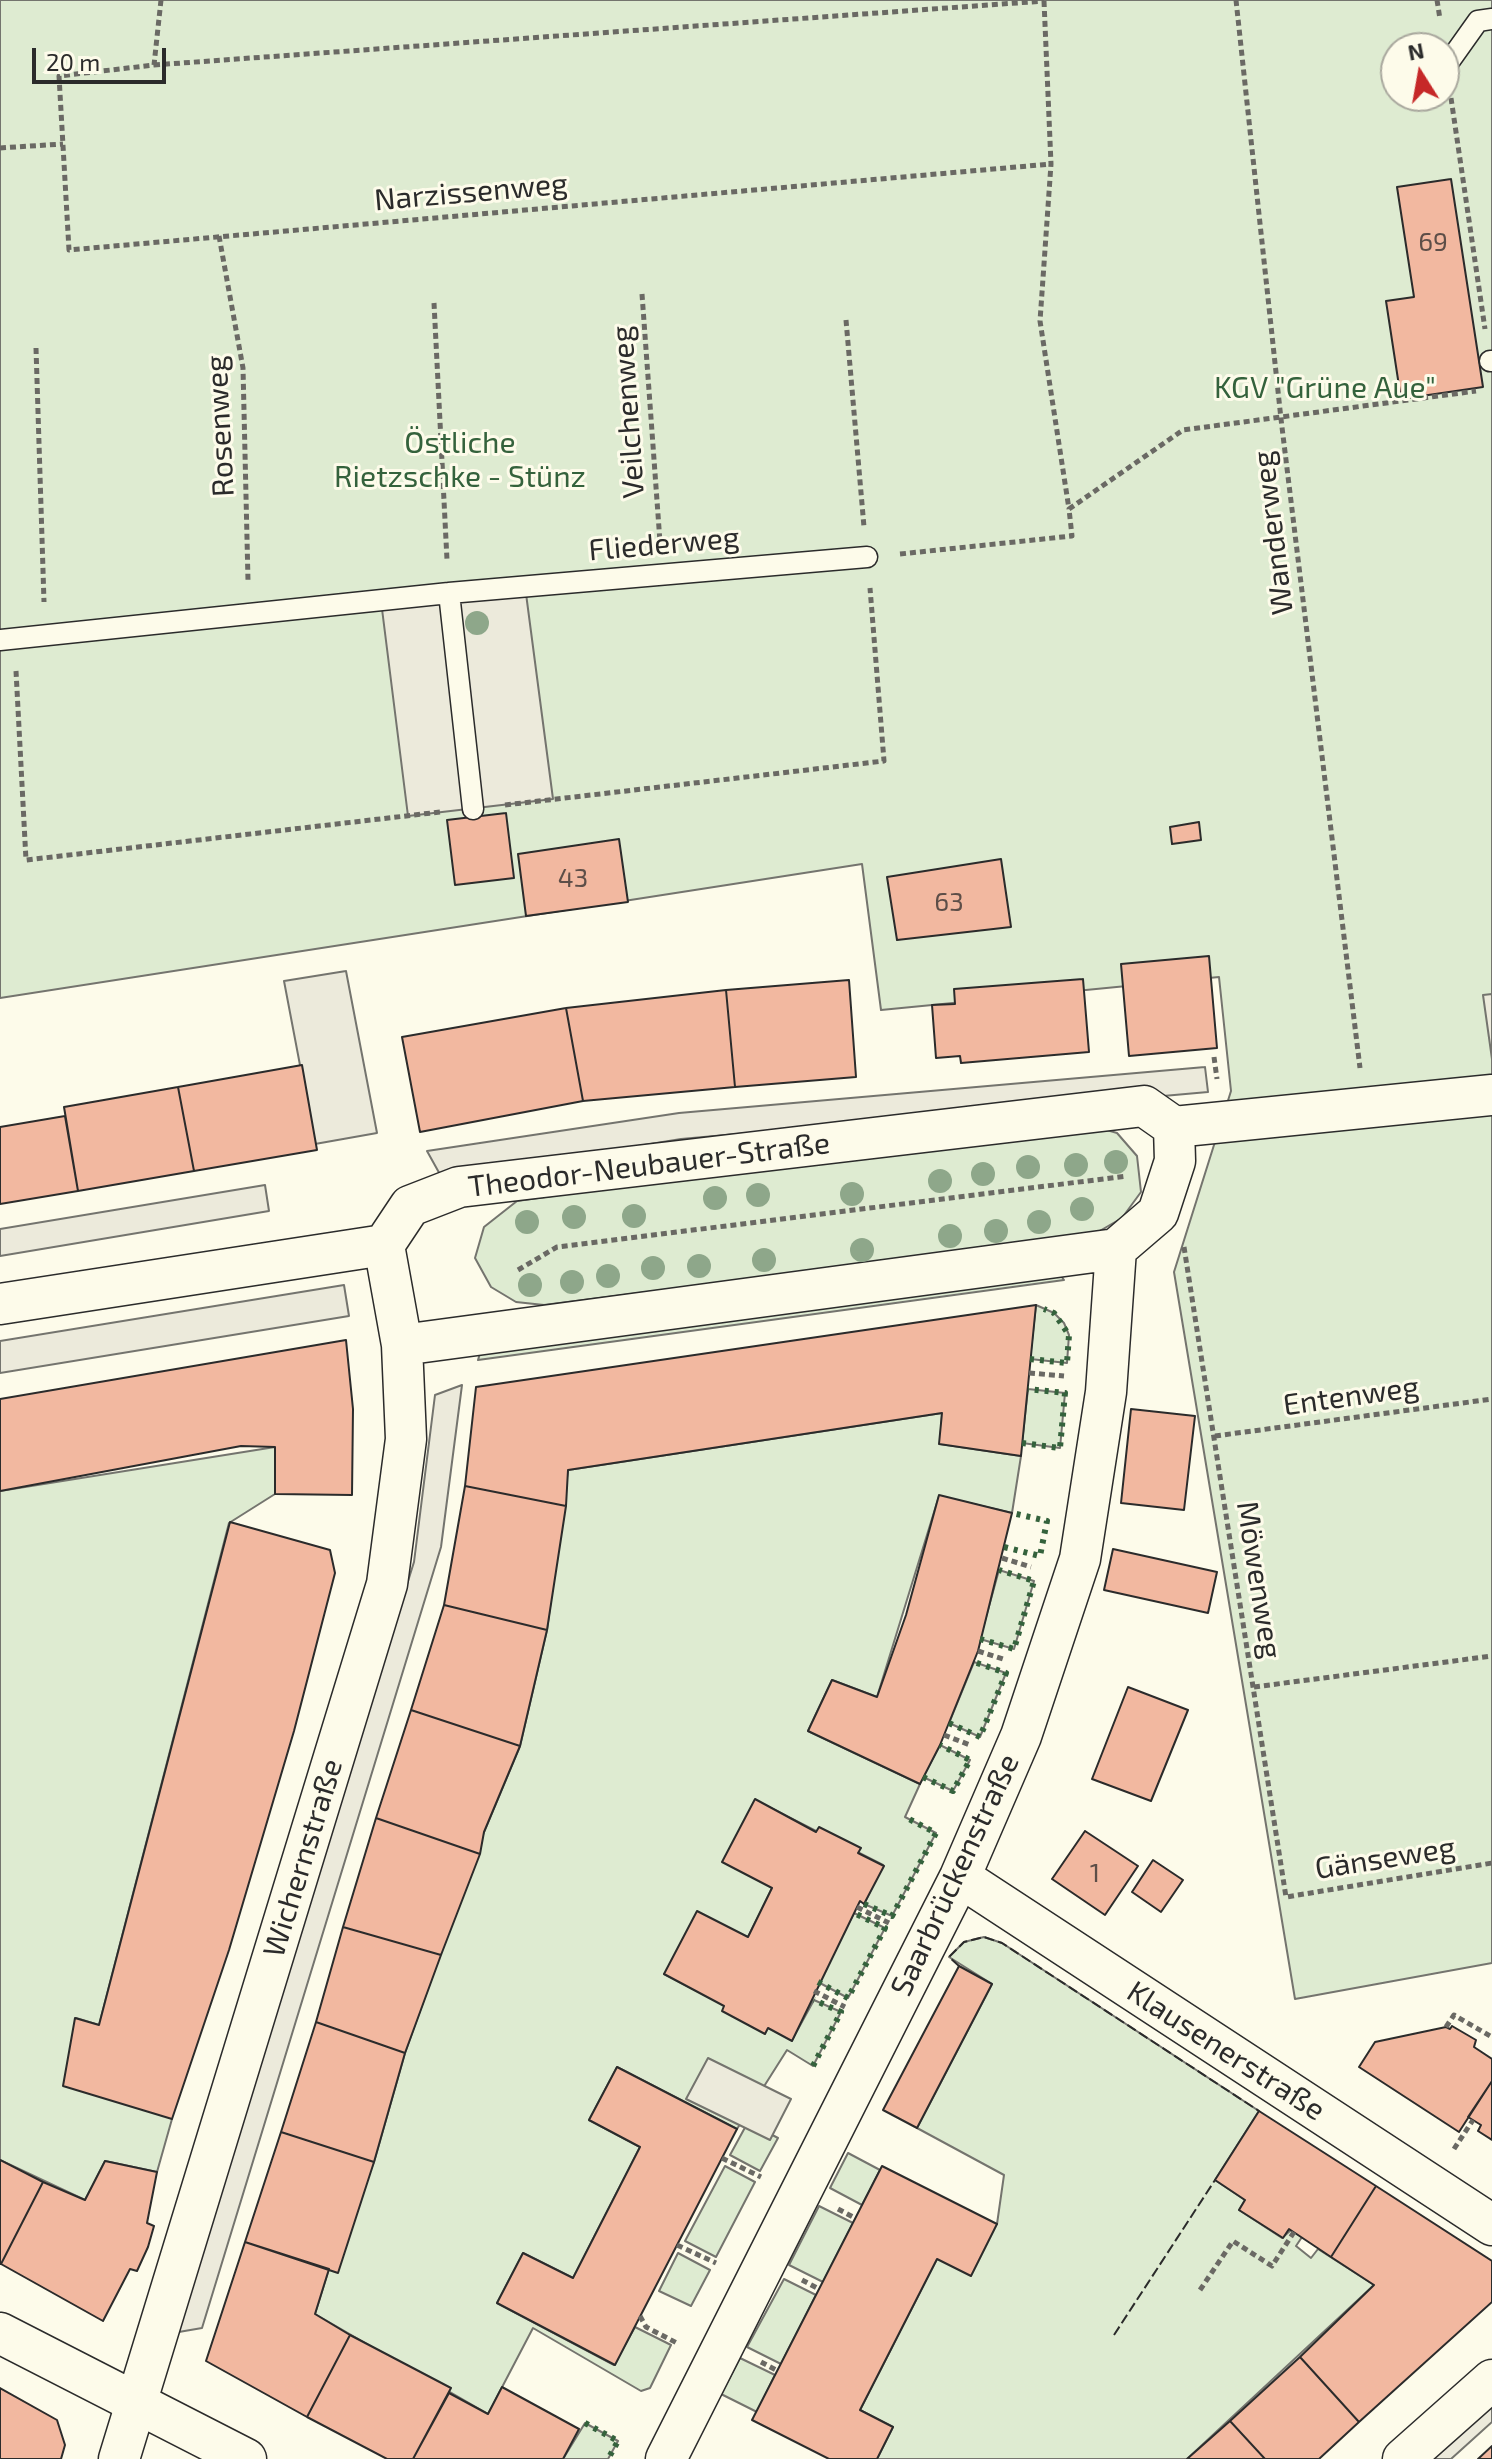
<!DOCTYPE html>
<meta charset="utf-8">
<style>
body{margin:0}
#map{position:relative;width:1492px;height:2459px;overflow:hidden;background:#fdfbea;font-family:"Exo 2",sans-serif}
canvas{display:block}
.north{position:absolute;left:1380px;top:32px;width:80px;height:80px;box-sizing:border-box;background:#fdfbea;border:2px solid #a9a89e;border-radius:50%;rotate:349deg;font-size:22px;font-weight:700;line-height:32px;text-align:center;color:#2b2b2b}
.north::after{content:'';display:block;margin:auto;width:28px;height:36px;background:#c62828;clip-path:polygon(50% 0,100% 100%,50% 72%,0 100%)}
.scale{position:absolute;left:32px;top:48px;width:134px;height:36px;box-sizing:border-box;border:4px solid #2b2b2b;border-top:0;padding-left:10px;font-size:24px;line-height:28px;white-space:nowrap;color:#2b2b2b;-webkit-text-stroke:6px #fdfbea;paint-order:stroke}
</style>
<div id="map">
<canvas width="1492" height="2459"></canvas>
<div class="north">N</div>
<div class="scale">20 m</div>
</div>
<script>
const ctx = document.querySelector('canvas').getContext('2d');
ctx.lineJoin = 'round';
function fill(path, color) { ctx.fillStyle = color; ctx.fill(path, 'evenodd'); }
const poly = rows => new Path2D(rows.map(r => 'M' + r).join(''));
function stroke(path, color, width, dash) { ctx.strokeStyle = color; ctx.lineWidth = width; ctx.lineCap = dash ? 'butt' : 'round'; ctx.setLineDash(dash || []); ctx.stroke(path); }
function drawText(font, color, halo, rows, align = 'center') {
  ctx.font = font + ' "Exo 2",sans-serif'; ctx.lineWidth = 6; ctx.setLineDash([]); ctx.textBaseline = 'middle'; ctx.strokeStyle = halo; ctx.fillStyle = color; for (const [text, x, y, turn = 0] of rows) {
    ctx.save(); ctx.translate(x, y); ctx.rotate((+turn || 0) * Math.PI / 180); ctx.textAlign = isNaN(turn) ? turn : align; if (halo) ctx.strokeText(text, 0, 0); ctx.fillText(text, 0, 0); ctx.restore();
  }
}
const green = poly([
 [0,0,1492,0,1492,1963,1295,1999,1174,1272,1231,1091,1219,977,881,1010,862,864,0,998,0,0],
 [1396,48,1444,48,1444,96,1396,96,1396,48],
 [1090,1125,1117,1133,1137,1156,1141,1192,1122,1218,1091,1236,544,1305,516,1302,491,1287,475,1258,484,1227,517,1201,1043,1126,1090,1125],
 [1059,1273,1064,1280,478,1360,481,1350,1059,1273],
 [1036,1305,1054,1313,1064,1323,1069,1335,1067,1363,1030,1359,1036,1305],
 [1028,1389,1065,1393,1060,1448,1022,1443,1028,1389],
 [942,1413,940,1444,1021,1456,1012,1513,939,1496,877,1697,832,1680,808,1731,920,1784,905,1817,936,1833,892,1916,864,1904,883,1865,755,1800,772,1888,748,1937,664,1974,792,2040,814,2000,841,2012,813,2066,787,2050,737,2129,617,2067,589,2120,640,2147,573,2278,523,2253,497,2303,614,2365,635,2327,671,2345,650,2388,641,2391,533,2328,488,2414,315,2314,329,2269,374,2162,405,2053,484,1832,520,1746,547,1630,568,1470,942,1413],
 [275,1447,275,1494,229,1523,99,2025,76,2018,172,2119,157,2172,105,2161,85,2200,0,2160,0,1491,275,1447],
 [999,1570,1034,1581,1014,1649,980,1639,999,1570],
 [974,1662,1006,1673,980,1737,949,1723,974,1662],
 [940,1745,970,1760,953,1791,923,1777,940,1745],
 [854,1913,885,1928,848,1998,818,1982,854,1913],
 [984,1937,1002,1943,1259,2111,1215,2180,1245,2200,1239,2210,1282,2238,1291,2230,1302,2237,1296,2246,1311,2258,1318,2249,1374,2285,1187,2459,877,2459,893,2427,860,2410,937,2259,997,2224,1004,2175,917,2128,992,1984,949,1957,964,1942,984,1937],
 [748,2122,778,2138,760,2171,730,2155,748,2122],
 [848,2153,880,2170,862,2205,830,2188,848,2153],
 [725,2166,755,2182,716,2257,685,2241,725,2166],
 [819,2206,853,2223,823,2282,789,2265,819,2206],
 [678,2253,710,2270,691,2306,659,2291,678,2253],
 [784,2279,816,2295,781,2364,747,2347,784,2279],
 [740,2358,775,2375,757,2412,721,2394,740,2358],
 [585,2423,618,2441,608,2459,563,2459,585,2423]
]);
const parking = poly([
 [525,586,553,799,408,816,381,601,525,586],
 [346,971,377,1133,315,1144,284,981,346,971],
 [1492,994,1492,1059,1483,995,1492,994],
 [1205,1067,1208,1092,681,1139,442,1178,427,1151,679,1113,1205,1067],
 [265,1185,269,1211,0,1256,0,1229,265,1185],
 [344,1285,349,1316,0,1373,0,1341,344,1285],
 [462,1385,441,1547,202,2328,173,2333,414,1562,435,1395,462,1385],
 [708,2058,791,2099,770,2140,686,2099,708,2058],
 [1492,2390,1492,2422,1451,2459,1416,2459,1492,2390]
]);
const building = poly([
 [1451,179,1483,387,1401,399,1386,301,1414,297,1397,187,1451,179],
 [506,813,514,878,455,885,447,820,506,813],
 [1199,822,1201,840,1172,844,1170,827,1199,822],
 [619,839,628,902,526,916,518,854,619,839],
 [1001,859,1011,927,897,940,887,877,1001,859],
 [1209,956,1217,1048,1129,1056,1121,964,1209,956],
 [1083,979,1089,1052,961,1063,960,1056,936,1058,932,1005,955,1004,954,989,1083,979],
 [849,980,856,1077,735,1087,726,990,849,980],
 [726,990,735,1087,583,1101,566,1008,726,990],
 [566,1008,583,1101,420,1132,402,1037,566,1008],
 [302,1065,317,1150,194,1171,178,1087,302,1065],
 [178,1087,194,1171,78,1191,64,1107,178,1087],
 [65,1116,78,1191,0,1204,0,1127,65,1116],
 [1036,1305,1021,1456,939,1444,942,1413,568,1470,566,1506,465,1486,476,1387,1036,1305],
 [346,1340,353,1409,352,1495,275,1494,275,1447,241,1446,0,1491,0,1399,346,1340],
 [1131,1409,1195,1416,1184,1510,1121,1503,1131,1409],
 [465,1486,566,1506,547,1630,444,1605,465,1486],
 [939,1495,1012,1513,978,1651,940,1745,920,1784,808,1731,832,1680,877,1697,906,1615,939,1495],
 [230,1522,330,1550,335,1573,294,1731,229,1950,172,2119,63,2086,75,2018,99,2025,230,1522],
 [1113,1549,1217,1572,1208,1613,1104,1590,1113,1549],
 [444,1605,547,1630,520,1746,411,1710,444,1605],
 [1128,1687,1188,1710,1151,1801,1092,1779,1128,1687],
 [411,1710,520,1746,484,1832,480,1854,376,1818,411,1710],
 [755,1799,816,1832,819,1827,861,1848,858,1853,884,1866,864,1904,860,1901,792,2041,768,2028,765,2034,722,2011,724,2006,664,1974,697,1911,748,1937,772,1888,722,1862,755,1799],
 [376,1818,480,1854,441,1955,343,1927,376,1818],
 [1085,1831,1138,1866,1105,1915,1052,1879,1085,1831],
 [1153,1860,1183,1880,1161,1912,1132,1892,1153,1860],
 [343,1927,441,1955,405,2053,316,2022,343,1927],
 [959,1966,992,1984,917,2128,883,2110,959,1966],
 [316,2022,405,2053,374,2162,281,2132,316,2022],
 [1452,2026,1476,2040,1474,2047,1492,2059,1492,2081,1459,2132,1359,2067,1375,2042,1446,2027,1450,2029,1452,2026],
 [617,2067,737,2129,615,2365,497,2303,523,2253,573,2278,640,2147,589,2120,617,2067],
 [1492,2081,1492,2140,1478,2131,1481,2125,1468,2117,1492,2081],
 [1259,2111,1376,2186,1331,2257,1289,2229,1283,2238,1239,2210,1245,2200,1215,2180,1259,2111],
 [281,2132,374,2162,338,2273,245,2242,281,2132],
 [0,2160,43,2182,1,2264,0,2264,0,2160],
 [105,2161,157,2172,147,2223,154,2226,148,2247,137,2271,130,2269,103,2321,1,2264,43,2182,85,2200,105,2161],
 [882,2166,997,2224,971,2276,937,2259,860,2410,893,2427,877,2459,829,2459,752,2420,882,2166],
 [1376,2186,1492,2261,1492,2302,1359,2422,1300,2357,1374,2285,1331,2257,1376,2186],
 [245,2242,329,2269,315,2314,350,2335,307,2417,206,2361,245,2242],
 [350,2335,451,2388,413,2459,387,2459,307,2417,350,2335],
 [1300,2357,1359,2422,1319,2459,1265,2459,1230,2421,1300,2357],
 [502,2387,579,2429,563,2459,413,2459,449,2393,488,2414,502,2387],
 [0,2388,57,2420,65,2445,61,2459,0,2459,0,2388],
 [1230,2421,1265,2459,1187,2459,1230,2421],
 [1492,2446,1492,2459,1478,2459,1492,2446]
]);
const path = poly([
 [161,0,154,65,59,76,69,250,1051,164],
 [1236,0,1281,419,1360,1068],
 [1437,0,1440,19],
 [1044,1,1051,164,1040,321,1069,509],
 [154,65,1044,1],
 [1451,98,1485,329],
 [0,148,63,144],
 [219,236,243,368,248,581],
 [642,294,660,542],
 [434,303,447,560],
 [846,320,864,527],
 [36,348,44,602],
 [900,554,1072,536,1069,509,1183,430,1476,391],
 [16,671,26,860,440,812],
 [505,805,884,761,870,588],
 [1214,1057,1217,1079],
 [1184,1247,1286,1897,1492,1863],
 [518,1270,557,1247,1127,1176],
 [1029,1373,1064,1376],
 [1215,1436,1492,1399],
 [1002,1558,1031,1567],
 [978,1651,1003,1659],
 [1254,1687,1492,1656],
 [944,1735,970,1745],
 [857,1907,889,1923],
 [814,1991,845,2007],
 [1446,2027,1454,2015,1492,2037],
 [1454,2149,1473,2120],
 [722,2158,761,2177],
 [838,2209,855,2218],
 [677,2245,716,2263],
 [802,2280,819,2289],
 [1200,2290,1233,2241,1272,2266,1294,2232],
 [640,2316,646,2327,677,2343],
 [761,2362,778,2371]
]);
const service = poly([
 [1446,66,1478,21,1492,19],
 [1490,361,1492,361],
 [449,593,473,809],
 [0,640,449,593,867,557]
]);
const minor = poly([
 [0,1304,384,1245,410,1206,459,1187,1144,1106,1174,1127,1492,1095],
 [402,1345,1116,1249,1158,1213,1175,1161,1174,1127],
 [960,1877,1492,2225],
 [0,2333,246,2459],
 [119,2459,387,1584,406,1439,402,1345,384,1245],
 [666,2459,960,1877,1021,1736,1080,1559,1106,1392,1116,1249],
 [1403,2459,1492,2380]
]);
const hedge = poly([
 [1030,1359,1067,1363,1069,1335,1054,1313,1044,1309],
 [1022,1443,1060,1448,1065,1393,1028,1389],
 [1004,1547,1040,1556,1047,1521,1012,1513],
 [980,1639,1014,1649,1034,1581,999,1570],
 [949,1723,980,1737,1006,1673,974,1662],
 [923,1777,953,1791,970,1760,940,1745],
 [864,1904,892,1916,936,1833,905,1817],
 [818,1982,848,1998,885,1928,854,1913],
 [813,2066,841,2012,814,2000],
 [585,2423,618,2441,608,2459]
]);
const fence = poly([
 [959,1966,949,1957,964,1942,984,1937,1002,1943,1259,2111],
 [1114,2335,1215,2180]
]);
const trees = [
 [477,623],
 [1116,1162],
 [1076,1165],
 [1028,1167],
 [983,1174],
 [940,1181],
 [852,1194],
 [758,1195],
 [715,1198],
 [1082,1209],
 [634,1216],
 [574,1217],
 [527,1222],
 [1039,1222],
 [996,1231],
 [950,1236],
 [862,1250],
 [764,1260],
 [699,1266],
 [653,1268],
 [608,1276],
 [572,1282],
 [530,1285]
];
const numberNames = [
 ["69",1433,242],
 ["43",573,878],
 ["63",949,902],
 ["1",1095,1873]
];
const streetNames = [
 ["Narzissenweg",471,192,-5],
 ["Veilchenweg",628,412,-94],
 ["Rosenweg",220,426,-93],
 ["Wanderweg",1273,533,-97],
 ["Fliederweg",664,544,-5],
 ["Theodor-Neubauer-Straße",649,1165,-7],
 ["Entenweg",1351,1396,-8],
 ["Möwenweg",1259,1580,81],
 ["Wichernstraße",303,1858,-73],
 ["Gänseweg",1385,1858,-9],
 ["Saarbrückenstraße",955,1875,-65],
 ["Klausenerstraße",1226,2051,33]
];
const parkNames = [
 ["KGV \"Grüne Aue\"",1325,388],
 ["Östliche",460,443],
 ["Rietzschke - Stünz",460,477]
];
fill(green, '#deebd1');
stroke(green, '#74746e', 2);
fill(parking, '#eceadb');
stroke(parking, '#74746e', 2);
fill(building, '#f2b8a0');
stroke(building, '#2b2b2b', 2);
stroke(service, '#2b2b2b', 23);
stroke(minor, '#2b2b2b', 43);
stroke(path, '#6a6964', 5, [6, 4]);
stroke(service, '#fdfbea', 20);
stroke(minor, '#fdfbea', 40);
stroke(hedge, '#34623c', 6, [4, 6]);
stroke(fence, '#2b2b2b', 2, [10, 4]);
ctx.fillStyle = '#8ea78a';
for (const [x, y] of trees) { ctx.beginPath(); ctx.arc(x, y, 12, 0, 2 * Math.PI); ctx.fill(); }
drawText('26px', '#5d4e48', null, numberNames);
drawText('30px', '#2b2b2b', '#fdfbea', streetNames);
drawText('30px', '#34623c', '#fdfbea', parkNames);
</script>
